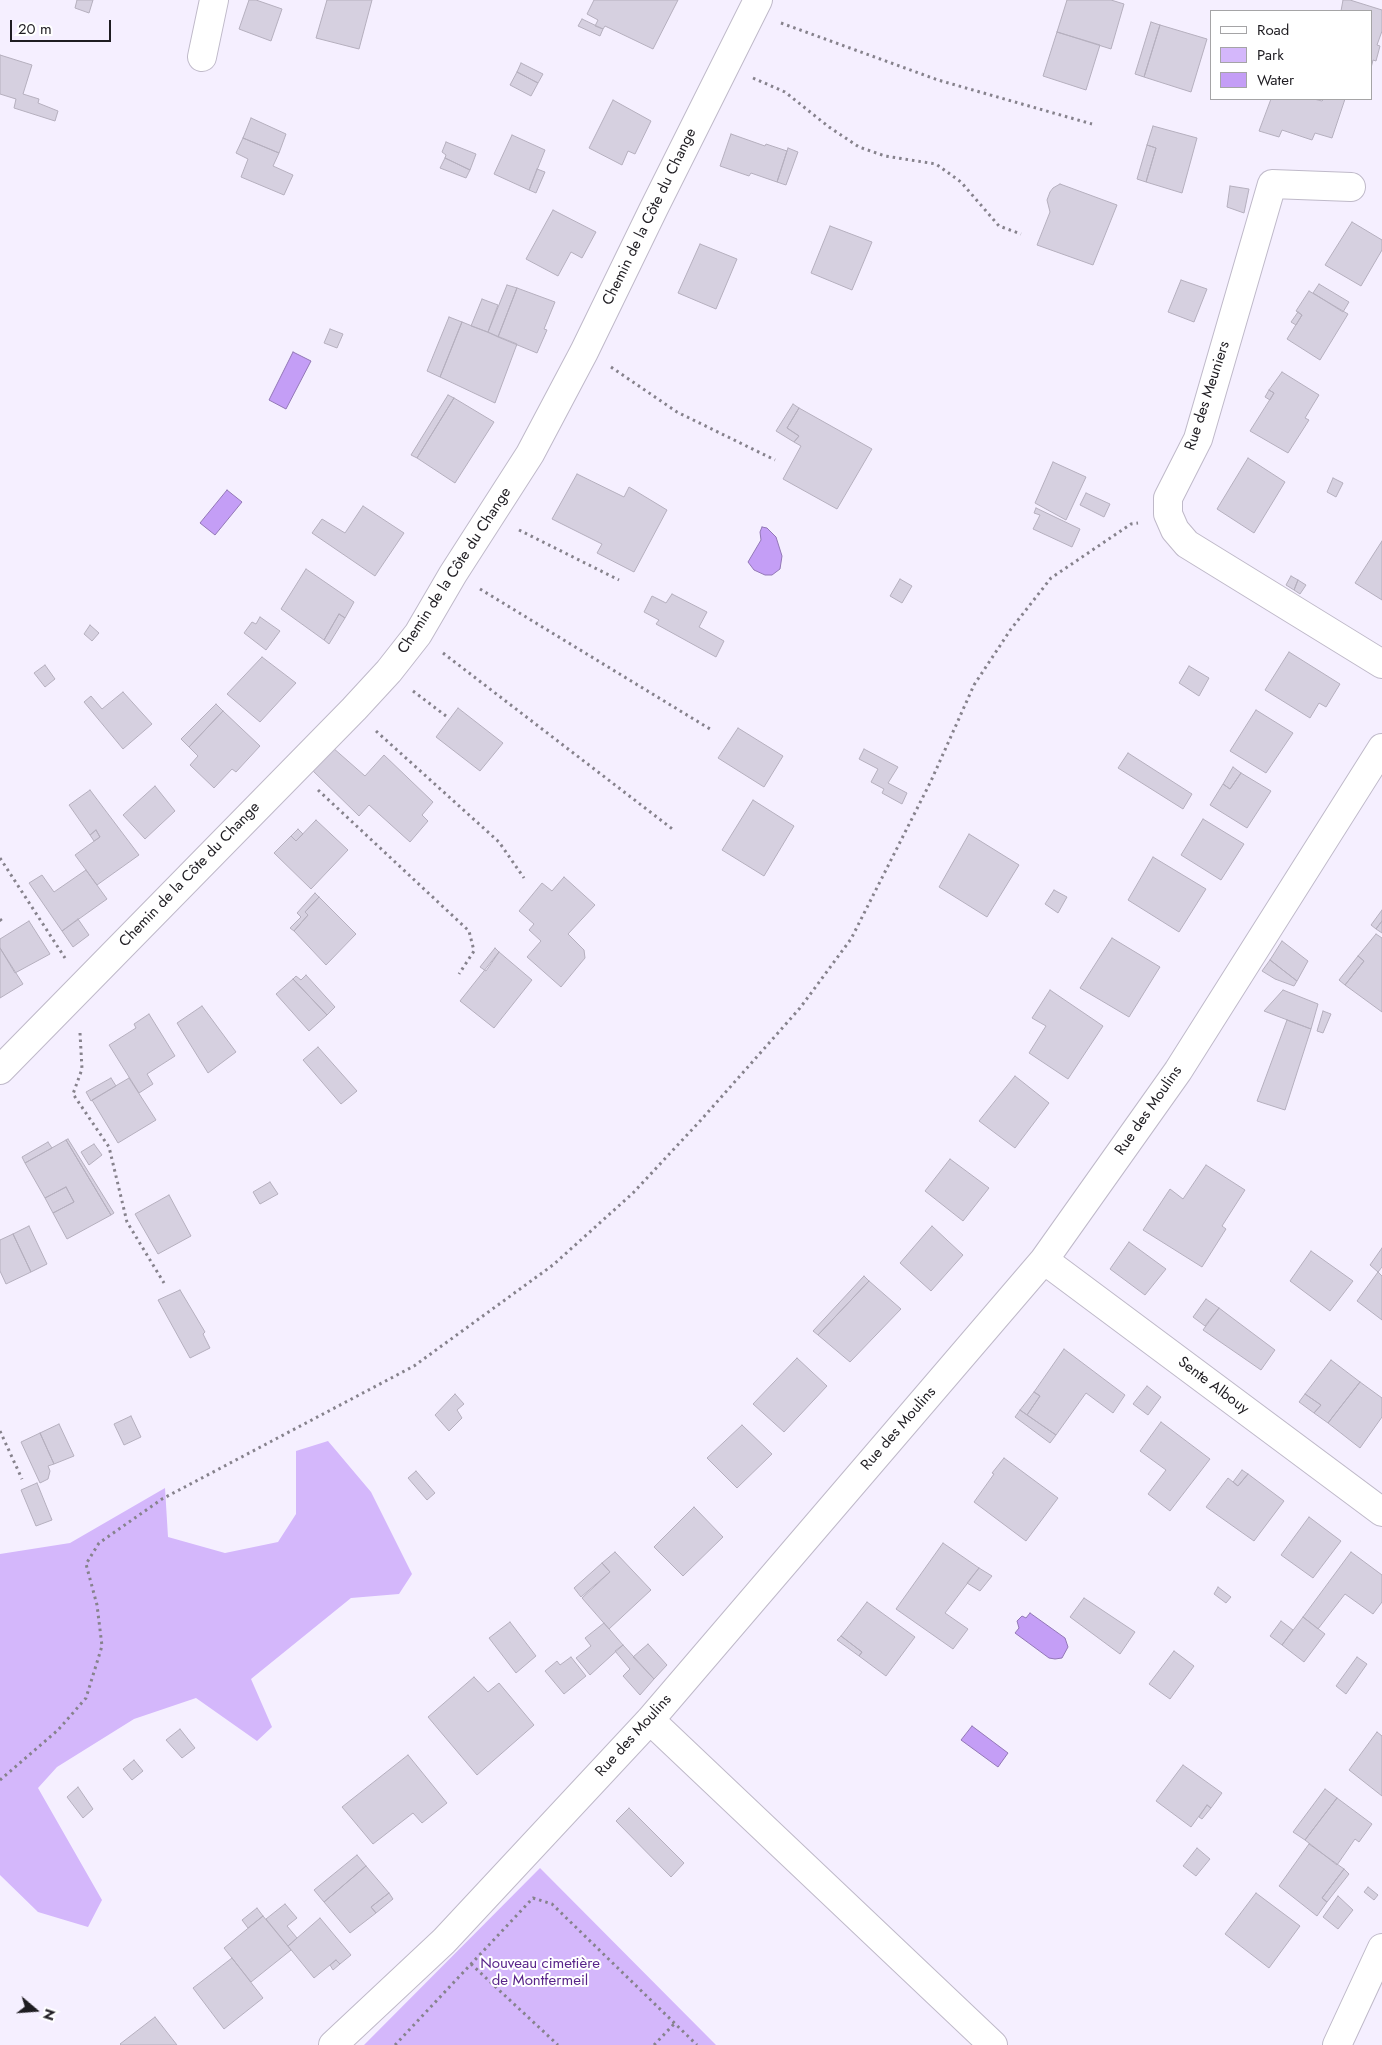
<!DOCTYPE html>
<meta charset="utf-8">
<style>
body{margin:0}
#map{position:relative;width:1382px;height:2045px;overflow:hidden;background:#f5efff;font-family:Jost,sans-serif}
canvas{display:block}
.legend{position:absolute;left:1210px;top:10px;width:162px;height:90px;box-sizing:border-box;background:#fff;border:1px solid #a5a4a6;margin:0;padding:6px 9px;list-style:none;font-size:15px;color:#1e1c21}
.legend li{display:flex;align-items:center;gap:10px;height:25px}
.legend b{width:25px;border:1px solid #a5a4a6}
.north{position:absolute;left:10px;top:1985px;width:50px;height:50px;-webkit-text-stroke:4px #fff;paint-order:stroke;rotate:108deg;font-size:14px;font-weight:700;line-height:20px;text-align:center;color:#1e1c21}
.north::after{content:'';display:block;margin:auto;width:18px;height:22px;background:#1e1c21;clip-path:polygon(50% 0,100% 100%,50% 72%,0 100%)}
.scale{position:absolute;left:10px;top:20px;width:101px;height:22px;box-sizing:border-box;border:2px solid #1e1c21;border-top:0;padding-left:6px;font-size:15px;line-height:18px;white-space:nowrap;color:#1e1c21;-webkit-text-stroke:4px #fff;paint-order:stroke}
</style>
<div id="map">
<canvas width="1382" height="2045"></canvas>
<ul class="legend">
<li><b style="height:6px;background:#fff"></b>Road</li>
<li><b style="height:14px;background:#d4b7fb"></b>Park</li>
<li><b style="height:14px;background:#c49ef6"></b>Water</li>
</ul>
<div class="north">N</div>
<div class="scale">20 m</div>
</div>
<script>
const ctx = document.querySelector('canvas').getContext('2d');
ctx.lineJoin = 'round';
function fill(path, color) { ctx.fillStyle = color; ctx.fill(path, 'evenodd'); }
const poly = rows => new Path2D(rows.map(r => 'M' + r).join(''));
function stroke(path, color, width, dash) { ctx.strokeStyle = color; ctx.lineWidth = width; ctx.lineCap = dash ? 'butt' : 'round'; ctx.setLineDash(dash || []); ctx.stroke(path); }
function drawText(font, color, halo, rows, align = 'center') {
  ctx.font = font + ' Jost,sans-serif'; ctx.lineWidth = 4; ctx.setLineDash([]); ctx.textBaseline = 'middle'; ctx.strokeStyle = halo; ctx.fillStyle = color; for (const [text, x, y, turn = 0] of rows) {
    ctx.save(); ctx.translate(x, y); ctx.rotate((+turn || 0) * Math.PI / 180); ctx.textAlign = isNaN(turn) ? turn : align; if (halo) ctx.strokeText(text, 0, 0); ctx.fillText(text, 0, 0); ctx.restore();
  }
}
const green = poly([
 [328,1441,371,1492,412,1574,399,1594,351,1598,251,1679,272,1727,257,1741,196,1698,134,1719,57,1767,38,1788,102,1900,88,1927,38,1912,0,1875,0,1554,70,1543,165,1488,168,1537,225,1553,278,1542,296,1514,296,1451],
 [540,1868,716,2045,364,2045]
]);
const water = poly([
 [293,352,311,361,286,409,269,400,293,352],
 [227,490,242,502,215,535,200,523,227,490],
 [762,527,767,528,776,537,782,556,780,569,772,575,765,575,754,570,748,562,761,540,760,532,762,527],
 [1030,1613,1065,1638,1068,1647,1062,1658,1055,1659,1049,1658,1015,1633,1019,1628,1017,1621,1022,1616,1026,1618,1030,1613],
 [972,1726,1008,1753,998,1767,961,1740,972,1726]
]);
const building = poly([
 [77,0,93,0,89,13,75,8,77,0],
 [249,0,256,0,282,9,271,41,239,29,249,0],
 [327,0,372,0,359,49,316,38,327,0],
 [594,0,678,0,653,49,605,26,603,29,595,26,598,20,587,14,594,0],
 [1067,0,1111,0,1124,4,1111,49,1057,32,1067,0],
 [1343,0,1350,0,1382,10,1382,31,1377,45,1380,46,1376,61,1373,60,1371,68,1371,11,1341,11,1343,0],
 [582,19,603,29,600,36,578,26,582,19],
 [1151,22,1160,25,1144,77,1135,74,1151,22],
 [1160,25,1207,39,1191,92,1144,77,1160,25],
 [1057,32,1100,45,1086,90,1043,76,1057,32],
 [0,55,32,65,23,94,39,99,38,103,58,111,55,121,14,108,16,99,0,94,0,55],
 [521,63,543,74,538,83,517,72,521,63],
 [517,72,538,83,531,96,510,85,517,72],
 [1271,99,1314,99,1322,101,1324,99,1345,99,1332,138,1315,133,1312,140,1282,130,1279,137,1259,131,1271,99],
 [613,100,651,121,635,154,628,151,622,165,589,148,613,100],
 [251,118,286,134,279,153,243,138,251,118],
 [1153,126,1197,138,1182,193,1146,182,1156,148,1147,145,1153,126],
 [731,134,765,146,766,144,787,151,777,182,751,173,749,176,720,166,731,134],
 [512,135,545,150,529,190,494,174,512,135],
 [243,138,279,153,273,166,293,175,284,195,241,177,248,159,236,153,243,138],
 [446,142,476,154,470,170,445,158,446,155,442,152,446,142],
 [1147,145,1156,148,1146,182,1137,179,1147,145],
 [788,148,798,152,786,185,777,182,788,148],
 [445,158,470,170,466,178,440,168,445,158],
 [537,169,545,172,536,193,529,190,537,169],
 [1060,184,1117,205,1093,265,1037,245,1050,212,1047,200,1050,192,1053,188,1060,184],
 [1230,186,1249,189,1244,213,1227,207,1230,186],
 [553,210,596,232,582,258,571,252,558,276,526,259,553,210],
 [1352,222,1382,240,1382,250,1361,286,1325,265,1352,222],
 [830,226,872,242,852,290,811,273,830,226],
 [700,244,737,259,716,309,678,293,700,244],
 [1181,280,1207,289,1194,322,1168,312,1181,280],
 [1319,284,1349,302,1343,312,1313,293,1319,284],
 [507,285,517,288,498,337,488,332,507,285],
 [517,288,555,302,544,329,547,330,537,353,498,337,517,288],
 [1309,291,1348,314,1320,360,1287,339,1302,315,1296,311,1309,291],
 [482,299,498,305,488,332,471,326,482,299],
 [1298,312,1302,315,1296,325,1291,322,1298,312],
 [449,317,462,322,440,377,427,371,449,317],
 [462,322,517,344,495,403,440,377,462,322],
 [330,329,343,334,337,348,324,343,330,329],
 [1282,372,1319,395,1305,418,1309,420,1288,453,1250,431,1274,393,1269,390,1282,372],
 [1269,390,1274,393,1270,400,1265,397,1269,390],
 [448,395,454,398,417,458,411,455,448,395],
 [454,398,494,422,455,483,417,458,454,398],
 [793,404,799,408,787,428,799,436,794,442,776,431,793,404],
 [799,408,872,449,837,509,783,479,801,446,794,442,799,436,787,428,799,408],
 [1248,458,1285,482,1254,533,1217,509,1248,458],
 [1053,462,1086,477,1066,520,1035,503,1053,462],
 [577,474,624,497,629,487,667,510,634,572,597,553,602,544,552,519,577,474],
 [1333,478,1343,483,1336,497,1327,492,1333,478],
 [1086,493,1110,504,1104,517,1080,505,1086,493],
 [363,506,404,533,375,576,312,533,322,519,345,533,363,506],
 [1036,508,1080,529,1072,547,1033,529,1040,515,1034,513,1036,508],
 [1382,541,1382,600,1355,583,1382,541],
 [306,569,354,602,345,618,339,614,324,640,281,609,306,569],
 [1291,576,1298,580,1294,590,1286,585,1291,576],
 [900,579,912,586,902,603,890,596,900,579],
 [1298,580,1306,585,1300,594,1294,590,1298,580],
 [672,594,707,612,699,627,724,641,716,657,656,624,659,620,644,612,652,596,666,603,672,594],
 [339,614,345,618,329,644,324,640,339,614],
 [260,617,280,631,266,650,244,633,252,622,256,624,260,617],
 [90,625,99,633,92,641,84,634,90,625],
 [1289,652,1340,684,1326,707,1319,703,1310,718,1265,690,1289,652],
 [262,657,296,683,260,722,227,694,262,657],
 [45,665,55,679,45,687,34,673,45,665],
 [1189,666,1209,678,1199,696,1179,683,1189,666],
 [123,692,152,724,123,749,84,702,91,696,102,709,123,692],
 [216,704,223,711,189,747,181,739,216,704],
 [458,708,503,743,480,771,436,737,458,708],
 [1256,710,1293,733,1266,773,1230,751,1256,710],
 [223,711,260,746,236,772,232,769,214,788,190,765,198,756,189,747,223,711],
 [738,728,783,756,764,787,718,758,738,728],
 [332,747,365,776,384,755,433,802,422,815,428,821,410,842,369,805,359,816,311,769,332,747],
 [864,749,898,767,888,783,907,793,902,804,882,793,884,789,871,782,878,769,859,759,864,749],
 [1128,753,1192,794,1183,809,1118,768,1128,753],
 [1233,767,1241,773,1230,789,1223,784,1233,767],
 [1241,773,1271,791,1247,828,1210,805,1223,784,1230,789,1241,773],
 [155,786,175,811,145,839,123,815,155,786],
 [90,790,139,855,97,885,75,855,100,837,96,830,90,835,69,805,90,790],
 [753,800,794,826,764,876,722,850,753,800],
 [1203,819,1244,844,1221,880,1181,855,1203,819],
 [316,820,348,850,311,889,274,853,291,836,296,841,316,820],
 [298,829,303,834,296,841,291,836,298,829],
 [96,830,100,837,94,841,90,835,96,830],
 [969,834,1019,865,987,917,939,887,969,834],
 [1153,857,1206,889,1179,932,1128,900,1153,857],
 [86,870,107,899,62,931,29,883,42,875,54,892,86,870],
 [564,877,595,905,568,934,584,950,585,958,561,987,527,957,541,941,529,930,534,924,519,911,542,883,552,891,564,877],
 [1054,890,1067,897,1058,913,1045,904,1054,890],
 [315,893,319,897,305,912,308,915,294,931,290,928,301,917,297,913,315,893],
 [319,897,356,934,326,965,294,931,308,915,305,912,319,897],
 [1382,910,1382,921,1376,929,1371,925,1382,910],
 [78,919,89,935,73,947,62,931,78,919],
 [29,921,50,954,15,973,0,948,0,939,29,921],
 [1382,921,1382,933,1376,929,1382,921],
 [1376,934,1382,938,1382,1012,1345,985,1364,961,1358,956,1376,934],
 [1112,938,1160,967,1129,1017,1080,988,1112,938],
 [1282,941,1308,961,1297,981,1270,960,1282,941],
 [0,948,23,984,0,998,0,948],
 [495,948,499,952,486,971,480,967,495,948],
 [499,952,532,980,494,1028,460,1001,499,952],
 [1358,956,1364,961,1345,985,1339,980,1358,956],
 [1270,960,1297,981,1294,986,1275,979,1262,971,1270,960],
 [306,975,335,1007,327,1015,293,979,296,976,301,980,306,975],
 [293,979,327,1015,309,1031,276,994,293,979],
 [1050,990,1103,1026,1068,1079,1029,1053,1046,1026,1032,1018,1050,990],
 [1283,990,1318,1004,1311,1029,1264,1011,1283,990],
 [202,1006,236,1052,208,1073,177,1023,202,1006],
 [1323,1011,1331,1014,1323,1033,1317,1031,1323,1011],
 [149,1014,175,1056,147,1074,153,1084,139,1093,109,1045,136,1028,134,1024,149,1014],
 [1287,1020,1311,1029,1285,1110,1257,1101,1287,1020],
 [318,1047,357,1091,341,1104,303,1060,318,1047],
 [1015,1076,1049,1103,1015,1148,979,1121,1015,1076],
 [111,1078,116,1086,91,1101,86,1092,111,1078],
 [129,1078,156,1120,118,1143,92,1100,129,1078],
 [68,1139,114,1213,111,1215,66,1140,68,1139],
 [66,1140,111,1215,67,1239,53,1213,74,1202,66,1187,45,1198,25,1163,66,1140],
 [48,1142,52,1148,25,1163,22,1157,48,1142],
 [94,1144,102,1155,89,1165,81,1152,94,1144],
 [950,1159,989,1188,963,1221,925,1191,950,1159],
 [1206,1165,1245,1190,1222,1226,1226,1229,1202,1267,1143,1230,1170,1189,1183,1199,1206,1165],
 [270,1182,278,1194,260,1204,253,1192,270,1182],
 [66,1187,74,1202,53,1213,45,1198,66,1187],
 [169,1195,191,1236,158,1254,135,1214,169,1195],
 [29,1226,47,1264,31,1272,13,1234,29,1226],
 [932,1226,963,1255,931,1291,900,1263,932,1226],
 [13,1234,31,1272,6,1284,0,1271,0,1240,13,1234],
 [1129,1242,1166,1269,1145,1295,1110,1269,1129,1242],
 [1382,1248,1382,1267,1378,1272,1370,1265,1382,1248],
 [1311,1251,1353,1281,1330,1311,1290,1281,1311,1251],
 [1378,1272,1382,1276,1382,1320,1357,1301,1378,1272],
 [864,1276,869,1281,818,1335,813,1331,864,1276],
 [869,1281,901,1309,850,1362,818,1335,869,1281],
 [180,1290,205,1332,203,1334,210,1348,190,1358,158,1300,180,1290],
 [1206,1299,1219,1308,1205,1326,1193,1317,1206,1299],
 [1219,1308,1275,1350,1261,1370,1203,1330,1219,1308],
 [1064,1349,1125,1395,1113,1413,1086,1393,1056,1435,1027,1415,1040,1396,1034,1392,1064,1349],
 [797,1358,827,1386,784,1432,753,1404,797,1358],
 [1331,1360,1360,1382,1328,1423,1314,1413,1321,1405,1305,1394,1331,1360],
 [1360,1382,1382,1398,1382,1417,1360,1448,1328,1423,1360,1382],
 [1147,1386,1161,1397,1148,1415,1133,1404,1147,1386],
 [1034,1392,1040,1396,1027,1415,1020,1410,1034,1392],
 [455,1394,464,1404,457,1410,462,1418,449,1431,435,1415,455,1394],
 [1305,1394,1321,1405,1314,1413,1299,1402,1305,1394],
 [1020,1410,1056,1435,1050,1443,1015,1417,1020,1410],
 [131,1416,141,1437,124,1445,114,1424,131,1416],
 [1161,1422,1210,1459,1170,1511,1148,1494,1166,1470,1140,1451,1161,1422],
 [59,1424,74,1456,54,1464,40,1433,59,1424],
 [742,1425,772,1454,737,1488,707,1458,742,1425],
 [40,1433,54,1464,48,1466,50,1471,48,1479,40,1483,21,1442,40,1433],
 [1004,1458,1058,1498,1026,1541,974,1502,994,1474,992,1473,1004,1458],
 [1242,1470,1248,1474,1238,1486,1233,1482,1242,1470],
 [416,1471,435,1493,427,1500,408,1478,416,1471],
 [1248,1474,1284,1501,1254,1541,1206,1507,1228,1478,1238,1486,1248,1474],
 [37,1483,52,1520,36,1526,21,1490,37,1483],
 [694,1507,723,1537,683,1576,654,1547,694,1507],
 [1309,1517,1341,1541,1313,1578,1281,1555,1309,1517],
 [943,1543,979,1568,945,1613,968,1629,953,1649,896,1609,943,1543],
 [615,1552,651,1590,609,1629,582,1598,610,1572,602,1563,615,1552],
 [1351,1552,1382,1575,1382,1602,1373,1614,1345,1594,1318,1629,1303,1617,1351,1552],
 [602,1563,610,1572,581,1597,574,1588,602,1563],
 [979,1568,992,1576,980,1591,967,1583,979,1568],
 [1218,1587,1231,1597,1226,1603,1214,1594,1218,1587],
 [1084,1598,1135,1632,1120,1654,1070,1617,1084,1598],
 [867,1602,915,1637,886,1676,859,1656,862,1652,841,1636,867,1602],
 [1303,1617,1325,1634,1304,1662,1282,1645,1303,1617],
 [1281,1621,1293,1630,1282,1645,1270,1636,1281,1621],
 [510,1622,536,1656,516,1673,489,1638,510,1622],
 [604,1623,623,1645,590,1675,576,1658,591,1646,585,1638,604,1623],
 [841,1636,862,1652,859,1656,837,1640,841,1636],
 [648,1644,667,1665,654,1679,633,1657,648,1644],
 [623,1645,654,1679,640,1695,623,1676,630,1669,615,1651,623,1645],
 [1174,1651,1194,1666,1170,1699,1149,1684,1174,1651],
 [571,1657,586,1676,564,1694,545,1671,557,1661,560,1665,571,1657],
 [1357,1657,1367,1664,1346,1694,1336,1686,1357,1657],
 [474,1677,488,1692,499,1683,534,1725,477,1775,428,1717,474,1677],
 [180,1729,195,1748,182,1758,166,1740,180,1729],
 [1377,1732,1382,1736,1382,1796,1349,1770,1377,1732],
 [408,1755,447,1803,422,1823,413,1813,373,1844,342,1807,408,1755],
 [134,1760,143,1771,132,1780,123,1769,134,1760],
 [1183,1765,1222,1793,1211,1808,1207,1805,1191,1827,1156,1801,1183,1765],
 [78,1787,93,1809,83,1818,67,1797,78,1787],
 [1325,1789,1337,1798,1305,1840,1293,1832,1325,1789],
 [1337,1798,1372,1824,1359,1842,1355,1839,1337,1865,1305,1840,1337,1798],
 [1207,1805,1211,1808,1202,1819,1199,1817,1207,1805],
 [629,1808,684,1863,671,1877,616,1821,629,1808],
 [1309,1844,1344,1869,1322,1898,1327,1902,1317,1916,1279,1886,1309,1844],
 [1197,1848,1210,1859,1196,1876,1183,1866,1197,1848],
 [357,1855,366,1866,324,1902,314,1890,357,1855],
 [366,1866,389,1893,371,1907,376,1913,350,1933,324,1902,366,1866],
 [1344,1869,1349,1874,1327,1902,1322,1898,1344,1869],
 [1368,1887,1378,1895,1374,1900,1364,1892,1368,1887],
 [389,1893,393,1899,376,1913,371,1907,389,1893],
 [1256,1893,1300,1926,1269,1968,1225,1934,1256,1893],
 [1338,1896,1353,1910,1338,1929,1323,1917,1338,1896],
 [285,1904,297,1918,287,1926,297,1938,288,1946,266,1919,285,1904],
 [257,1908,263,1916,248,1928,242,1920,257,1908],
 [263,1916,291,1950,251,1982,224,1948,263,1916],
 [320,1918,351,1955,340,1964,336,1960,314,1978,288,1946,320,1918],
 [232,1958,263,1998,224,2029,193,1988,232,1958],
 [336,1960,340,1964,333,1970,330,1965,336,1960],
 [155,2017,177,2045,121,2045,120,2044,155,2017]
]);
const path = poly([
 [781,23,938,80,1092,124],
 [753,78,785,92,829,127,859,147,885,156,936,164,961,182,999,226,1021,234],
 [611,367,677,412,775,460],
 [519,530,619,580],
 [480,589,710,729],
 [443,653,675,831],
 [413,691,446,716],
 [376,731,499,842,524,878],
 [318,790,469,931,474,951,459,974],
 [0,858,65,958],
 [0,919,3,923],
 [80,1033,82,1069,73,1094,109,1147,127,1222,164,1283],
 [0,1431,22,1479],
 [0,1780,58,1730,86,1698,102,1646,97,1605,86,1564,99,1543,162,1499,414,1366,553,1265,633,1193,701,1120,800,1008,851,939,931,781,974,685,1011,629,1051,578,1131,524,1138,523],
 [471,1964,558,2045],
 [395,2045,533,1898,552,1904,697,2045],
 [654,2045,675,2023]
]);
const minor = poly([
 [202,57,214,0],
 [1351,187,1272,184,1198,439,1168,498,1168,514,1175,530,1187,544,1382,664],
 [0,1070,354,709,389,671,418,634,453,574,530,454,584,352,654,208,758,0],
 [1044,1260,1382,1512],
 [650,1720,993,2045],
 [333,2045,444,1941,650,1720,1044,1260,1178,1071,1382,748],
 [1337,2045,1382,1948]
]);
const streetNames = [
 ["Chemin de la Côte du Change",650,217,-64],
 ["Rue des Meuniers",1208,396,-72],
 ["Chemin de la Côte du Change",455,571,-57],
 ["Chemin de la Côte du Change",190,875,-46],
 ["Rue des Moulins",1149,1111,-55],
 ["Sente Albouy",1213,1386,37],
 ["Rue des Moulins",899,1429,-49],
 ["Rue des Moulins",634,1736,-48]
];
const parkNames = [
 ["Nouveau cimetière",540,1964],
 ["de Montfermeil",540,1981]
];
fill(green, '#d4b7fb');
fill(water, '#c49ef6');
stroke(water, '#9277b6', 1);
fill(building, '#d6d0e0');
stroke(building, '#b5afbe', 1);
stroke(minor, '#bfb9c9', 30);
stroke(path, '#86828c', 3, [2.5, 4]);
stroke(minor, '#fff', 28);
drawText('15px', '#1e1c21', '#fff', streetNames);
drawText('15px', '#582489', '#fff', parkNames);
</script>
